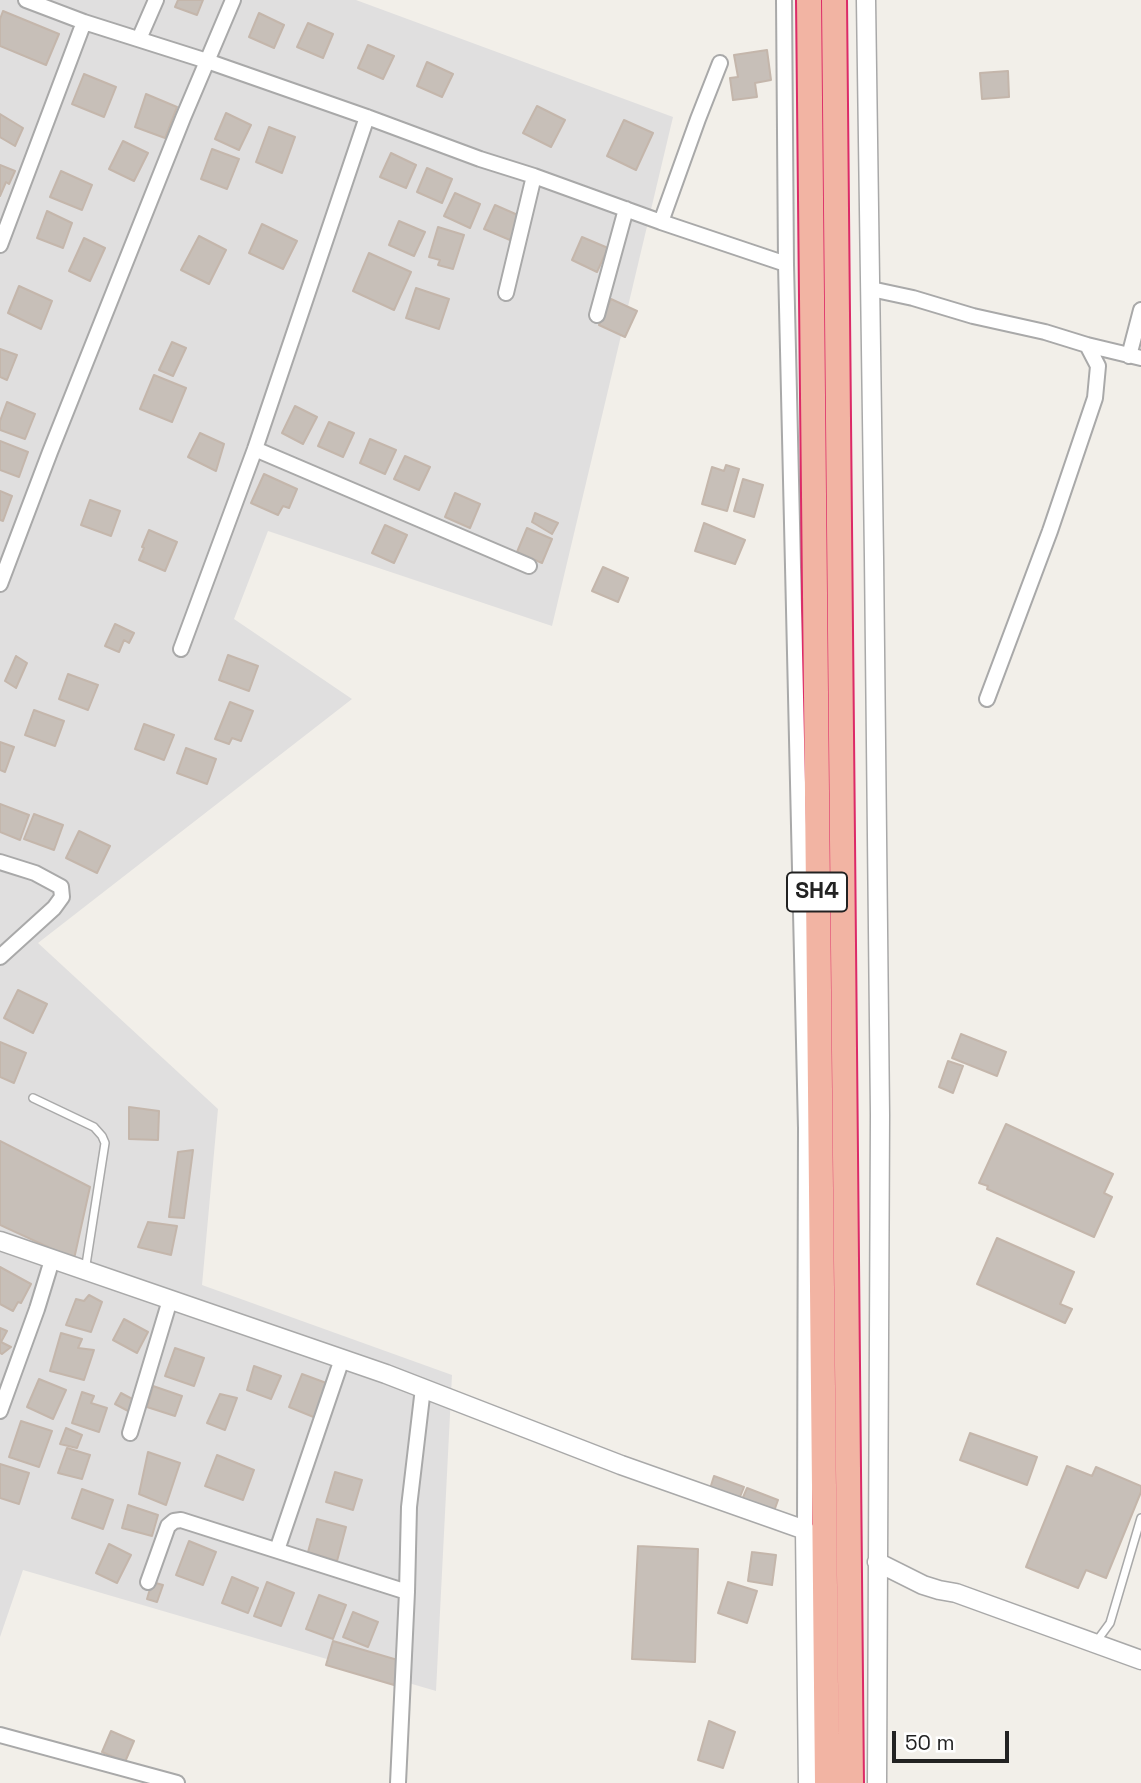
<!DOCTYPE html>
<style>
body{margin:0}
#map{position:relative;width:1141px;height:1783px;overflow:hidden;background:#f2efe9;font-family:"Space Grotesk",sans-serif}
canvas{display:block}
.scale{position:absolute;left:892px;top:1731px;width:117px;height:32px;box-sizing:border-box;border:4px solid #222;border-top:0;padding-left:9px;font-size:21px;line-height:24px;white-space:nowrap;color:#222;-webkit-text-stroke:5px #fff;paint-order:stroke}
</style>
<div id="map">
<canvas width="1141" height="1783"></canvas>
<div class="scale">50 m</div>
</div>
<script>
const ctx = document.querySelector('canvas').getContext('2d');
ctx.lineJoin = 'round';
function fill(path, color) { ctx.fillStyle = color; ctx.fill(path, 'evenodd'); }
const poly = rows => new Path2D(rows.map(r => 'M' + r).join(''));
function stroke(path, color, width, dash) { ctx.strokeStyle = color; ctx.lineWidth = width; ctx.lineCap = dash ? 'butt' : 'round'; ctx.setLineDash(dash || []); ctx.stroke(path); }
function drawText(font, color, halo, rows, align = 'center') {
  ctx.font = font + ' "Space Grotesk",sans-serif'; ctx.lineWidth = 6; ctx.setLineDash([]); ctx.textBaseline = 'middle'; ctx.strokeStyle = halo; ctx.fillStyle = color; for (const [text, x, y, turn = 0] of rows) {
    ctx.save(); ctx.translate(x, y); ctx.rotate((+turn || 0) * Math.PI / 180); ctx.textAlign = isNaN(turn) ? turn : align; if (halo) ctx.strokeText(text, 0, 0); ctx.fillText(text, 0, 0); ctx.restore();
  }
}
const residential = poly([
 [0,0,356,0,673,117,552,626,268,531,234,619,352,699,38,943,218,1109,202,1285,452,1375,436,1691,23,1570,0,1637]
]);
const building = poly([
 [178,0,203,0,197,15,175,7,178,0],
 [3,11,59,34,46,65,0,46,0,19,3,11],
 [259,13,284,25,274,48,249,37,259,13],
 [308,23,333,34,323,58,297,47,308,23],
 [368,45,394,56,383,79,358,68,368,45],
 [767,50,771,80,755,83,757,97,733,100,730,78,738,77,734,55,767,50],
 [427,62,453,74,442,97,417,86,427,62],
 [1008,71,1009,97,982,99,980,73,1008,71],
 [84,74,116,87,104,117,72,104,84,74],
 [146,94,177,107,165,138,135,127,146,94],
 [537,106,565,120,551,147,523,133,537,106],
 [226,113,251,125,239,150,215,139,226,113],
 [0,114,23,128,15,146,0,137,0,114],
 [624,120,653,133,636,170,607,156,624,120],
 [269,127,295,137,282,173,256,162,269,127],
 [123,141,148,153,134,181,109,169,123,141],
 [212,149,239,159,227,189,201,179,212,149],
 [391,153,416,165,406,188,380,177,391,153],
 [0,165,15,171,9,184,6,182,0,196,0,165],
 [427,168,452,179,442,203,417,192,427,168],
 [61,171,92,185,82,210,50,197,61,171],
 [455,193,480,204,470,228,444,216,455,193],
 [495,205,520,216,510,240,484,229,495,205],
 [47,211,72,223,63,248,37,238,47,211],
 [399,221,425,232,414,256,389,245,399,221],
 [262,224,297,241,283,269,249,253,262,224],
 [438,227,464,235,453,269,438,265,440,260,429,257,438,227],
 [199,236,226,250,209,284,181,270,199,236],
 [582,237,608,248,597,272,572,260,582,237],
 [84,238,105,248,90,281,69,271,84,238],
 [369,253,411,272,394,310,353,291,369,253],
 [19,286,52,301,41,329,8,313,19,286],
 [416,288,449,299,439,329,406,318,416,288],
 [611,299,637,311,625,337,599,325,611,299],
 [172,342,186,348,173,376,159,370,172,342],
 [0,349,17,355,7,380,0,377,0,349],
 [154,375,186,388,172,422,140,409,154,375],
 [7,402,35,414,25,439,0,430,0,421,7,402],
 [295,406,317,417,303,444,282,433,295,406],
 [329,422,354,433,343,457,318,446,329,422],
 [200,433,224,444,216,471,188,457,200,433],
 [370,439,396,450,385,474,360,463,370,439],
 [0,441,28,452,19,477,0,470,0,441],
 [405,456,430,467,419,490,394,479,405,456],
 [726,465,739,469,727,511,702,504,712,467,724,471,726,465],
 [264,474,297,489,289,508,283,506,278,515,251,503,264,474],
 [743,479,763,485,754,517,734,511,743,479],
 [0,491,12,496,3,521,0,520,0,491],
 [455,493,480,504,470,528,445,517,455,493],
 [90,500,120,511,111,536,81,525,90,500],
 [535,513,558,523,552,534,532,522,535,513],
 [704,523,745,540,735,564,695,551,704,523],
 [385,525,407,535,394,563,372,553,385,525],
 [527,528,552,539,542,563,517,552,527,528],
 [149,530,177,542,165,571,139,560,144,548,142,547,149,530],
 [603,567,628,578,618,602,592,591,603,567],
 [115,624,134,633,129,643,124,640,119,652,105,646,115,624],
 [228,655,258,666,249,691,219,680,228,655],
 [16,656,27,663,16,688,5,681,16,656],
 [68,674,98,685,88,710,59,699,68,674],
 [230,702,253,711,241,741,232,738,229,744,215,739,230,702],
 [34,710,64,721,55,746,25,735,34,710],
 [144,724,174,735,164,760,135,749,144,724],
 [0,742,14,747,5,772,0,770,0,742],
 [186,748,216,759,207,784,177,773,186,748],
 [0,804,29,815,20,840,0,832,0,804],
 [34,814,63,825,54,850,24,839,34,814],
 [79,831,110,846,97,873,66,858,79,831],
 [18,990,47,1004,33,1033,4,1018,18,990],
 [961,1034,1006,1052,997,1076,952,1058,961,1034],
 [0,1042,26,1053,14,1083,0,1077,0,1042],
 [948,1061,963,1066,953,1093,939,1087,948,1061],
 [129,1107,159,1111,158,1140,129,1139,129,1107],
 [1006,1124,1113,1174,1104,1193,1112,1197,1094,1237,987,1189,988,1186,979,1183,1006,1124],
 [0,1141,90,1187,74,1259,0,1225,0,1141],
 [193,1150,184,1218,169,1217,178,1152,193,1150],
 [148,1222,177,1226,171,1255,138,1247,148,1222],
 [997,1238,1074,1272,1060,1304,1072,1309,1065,1323,977,1284,997,1238],
 [0,1267,31,1284,21,1303,18,1302,13,1311,0,1304,0,1267],
 [89,1295,102,1302,91,1332,66,1325,76,1299,84,1301,89,1295],
 [124,1319,148,1332,137,1353,113,1340,124,1319],
 [0,1328,7,1331,1,1342,11,1347,2,1354,0,1353,0,1328],
 [61,1333,82,1339,78,1348,94,1350,84,1380,50,1371,61,1333],
 [175,1348,204,1358,194,1386,165,1376,175,1348],
 [254,1366,281,1376,271,1399,247,1390,254,1366],
 [302,1374,329,1384,316,1418,289,1407,302,1374],
 [39,1379,66,1390,53,1419,27,1407,39,1379],
 [153,1386,182,1396,175,1416,147,1407,153,1386],
 [82,1392,94,1396,91,1403,107,1408,99,1432,72,1423,82,1392],
 [121,1393,136,1401,130,1412,115,1404,121,1393],
 [220,1394,237,1398,225,1430,207,1423,220,1394],
 [21,1421,52,1431,39,1467,9,1457,21,1421],
 [66,1428,82,1435,77,1448,60,1444,66,1428],
 [970,1433,1037,1457,1027,1485,960,1460,970,1433],
 [67,1448,90,1455,82,1479,58,1473,67,1448],
 [148,1452,180,1463,166,1505,139,1494,148,1452],
 [217,1455,254,1470,243,1500,205,1486,217,1455],
 [0,1464,29,1473,19,1504,0,1498,0,1464],
 [1067,1466,1092,1476,1096,1467,1141,1486,1141,1492,1106,1578,1086,1570,1078,1588,1026,1567,1067,1466],
 [335,1472,362,1480,353,1510,326,1502,335,1472],
 [714,1476,744,1487,738,1502,709,1492,714,1476],
 [747,1488,778,1500,773,1514,741,1502,747,1488],
 [82,1489,113,1500,103,1529,72,1518,82,1489],
 [128,1505,158,1515,152,1536,122,1528,128,1505],
 [317,1519,346,1527,337,1561,308,1552,317,1519],
 [189,1541,216,1552,203,1585,176,1575,189,1541],
 [109,1544,131,1555,117,1583,96,1573,109,1544],
 [638,1546,698,1549,695,1662,632,1659,638,1546],
 [752,1552,776,1555,772,1585,748,1581,752,1552],
 [232,1577,258,1588,248,1613,222,1603,232,1577],
 [152,1582,163,1585,157,1602,147,1599,152,1582],
 [267,1582,294,1593,281,1626,254,1616,267,1582],
 [728,1582,757,1591,747,1623,718,1613,728,1582],
 [319,1595,346,1605,333,1639,306,1629,319,1595],
 [353,1612,378,1622,368,1647,343,1637,353,1612],
 [333,1641,401,1661,394,1685,326,1665,333,1641],
 [709,1721,735,1732,723,1768,698,1760,709,1721],
 [111,1731,134,1741,125,1762,102,1752,111,1731]
]);
const service = poly([
 [33,1098,94,1127,102,1136,105,1143,85,1271],
 [1096,1642,1110,1623,1141,1518]
]);
const minor = poly([
 [26,0,84,22,207,61,367,117,480,159,534,176,661,222,786,264],
 [784,0,786,264,806,1128,805,1530],
 [139,39,156,0],
 [661,222,698,119,720,63],
 [0,245,84,22],
 [871,289,913,298,973,316,1045,332,1087,345,1141,358],
 [506,293,534,176],
 [597,315,626,209],
 [1129,356,1141,310],
 [255,449,529,566],
 [0,584,50,452,183,118,233,0],
 [181,649,255,449,367,117],
 [987,699,1050,531,1095,398,1098,366,1087,345],
 [0,862,35,873,61,887,62,897,54,908,0,957],
 [0,1411,37,1309,52,1260],
 [130,1433,170,1300],
 [277,1550,342,1359],
 [148,1582,168,1526,174,1521,181,1520,407,1592],
 [0,1735,177,1783],
 [398,1783,407,1592,409,1507,423,1388]
]);
const tertiary = poly([
 [866,0,874,557,880,1115,877,1783],
 [0,1241,386,1374,621,1465,805,1530,808,1783],
 [877,1562,923,1585,939,1590,956,1593,1141,1660]
]);
const trunk = poly([
 [809,0,827,1783],
 [834,0,851,1783]
]);
const shields = [
 [817,892,60]
];
const shieldNames = [
 ["SH4",817,892]
];
fill(residential, '#e0dfdf');
fill(building, '#c7bfb8');
stroke(building, '#c4b6ab', 2);
stroke(service, '#a9a9a9', 10);
stroke(minor, '#a9a9a9', 18);
stroke(tertiary, '#a9a9a9', 21);
stroke(trunk, '#dc2a67', 28);
stroke(service, '#fff', 7);
stroke(minor, '#fff', 14);
stroke(tertiary, '#fff', 18);
stroke(trunk, '#f2b4a3', 24);
for (const [x, y, w] of shields) { const box = new Path2D(); box.roundRect(x - w / 2, y - 19.5, w, 39, 5); ctx.fillStyle = '#fff'; ctx.fill(box); stroke(box, '#222', 2); }
drawText('bold 23px', '#222', null, shieldNames);
</script>
